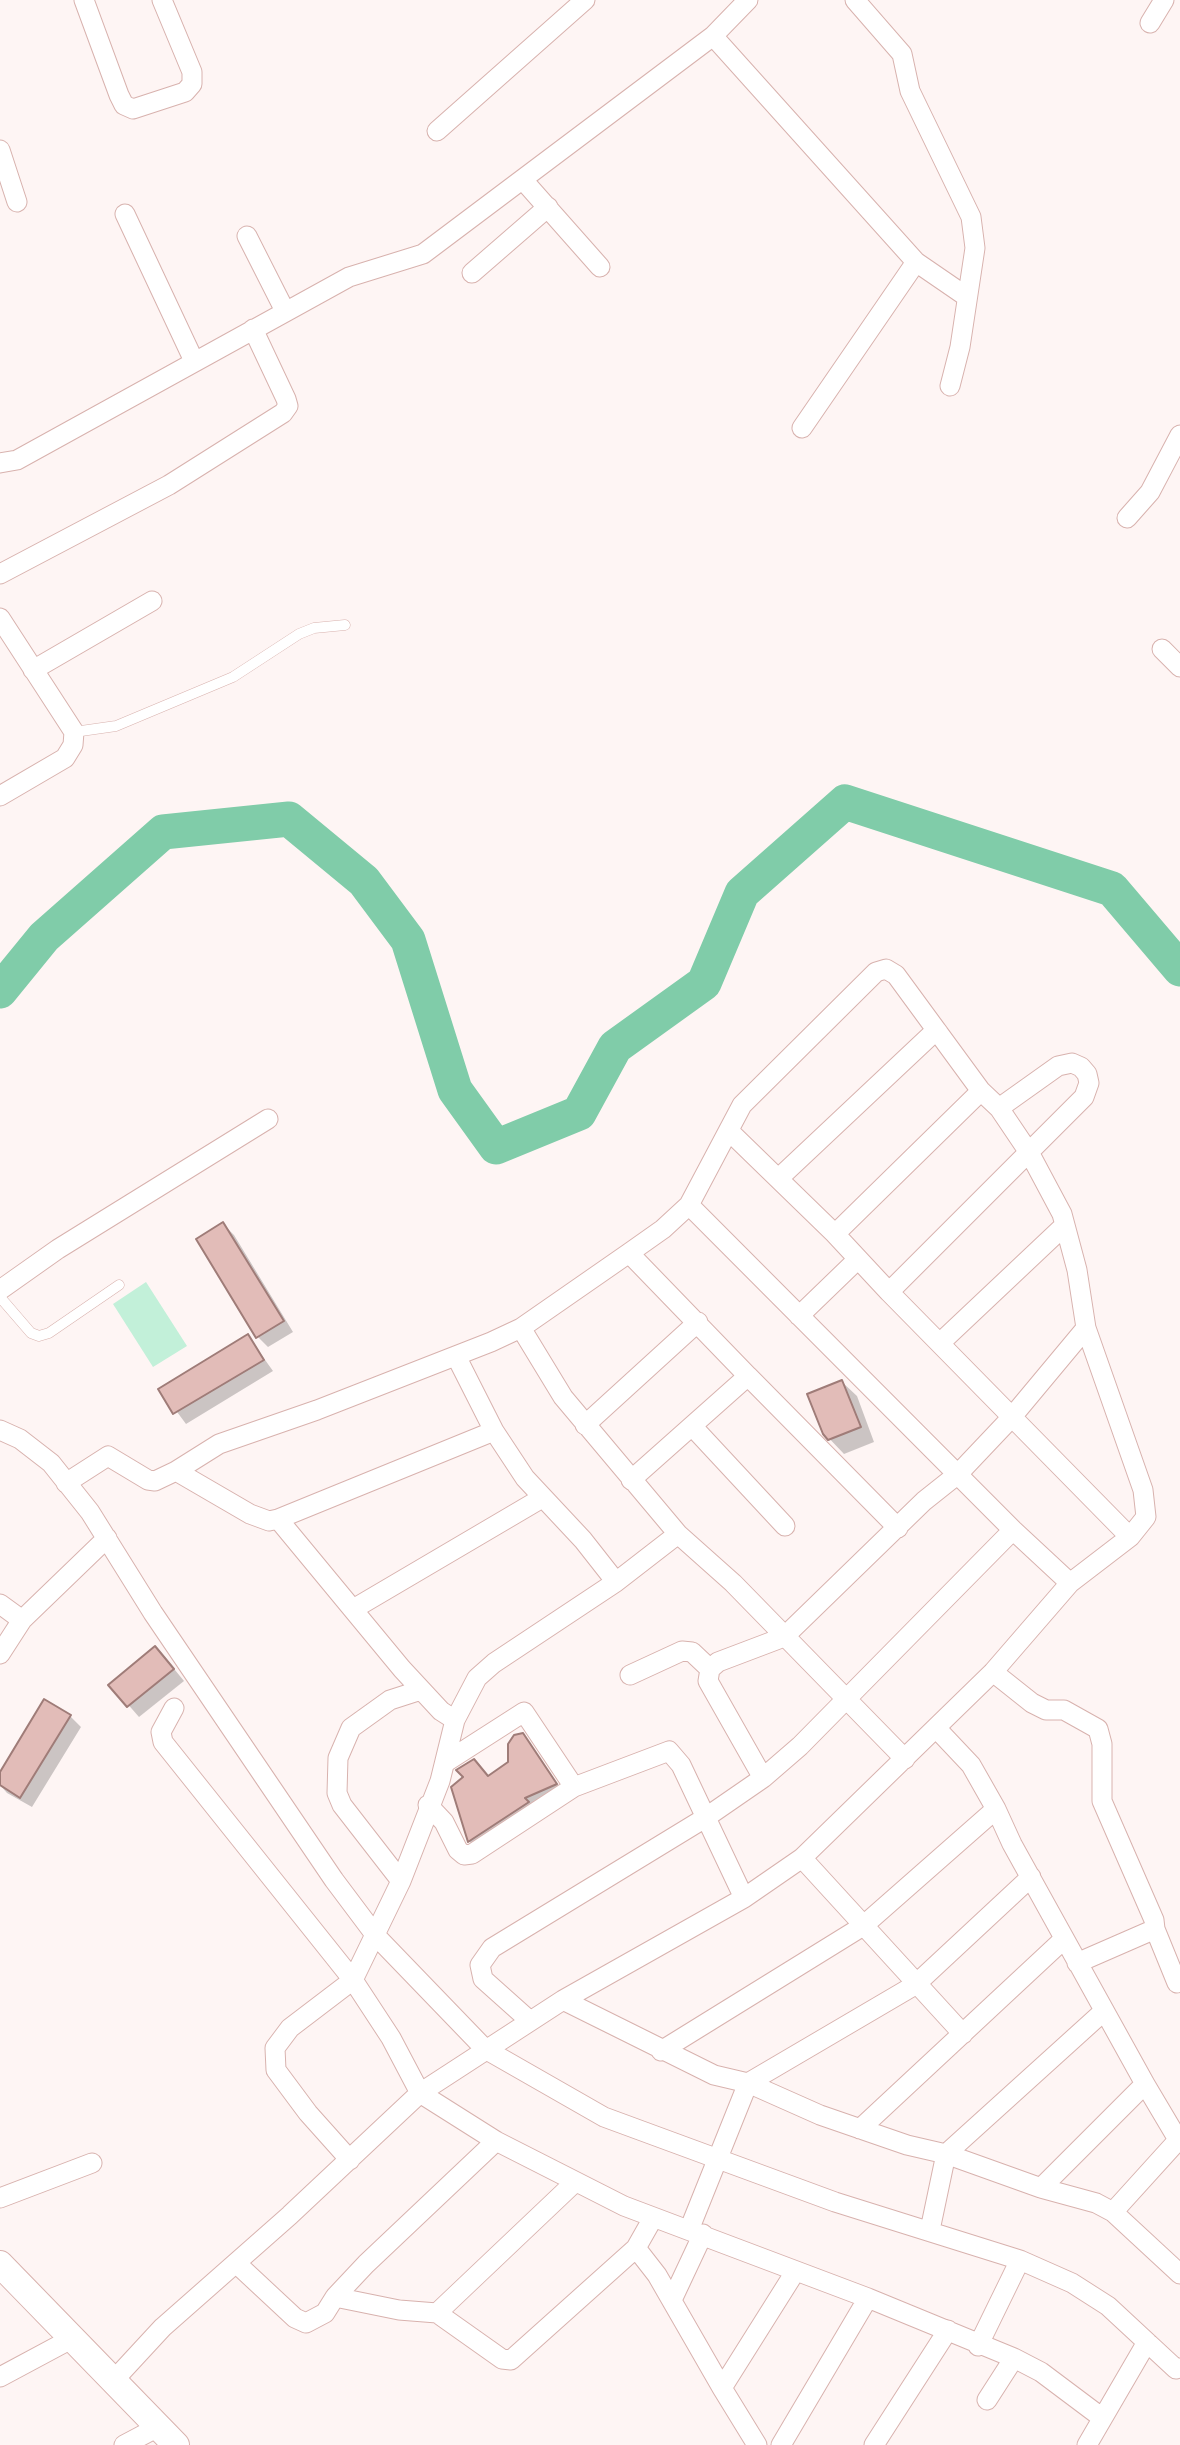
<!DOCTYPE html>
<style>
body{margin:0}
canvas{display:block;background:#fef5f4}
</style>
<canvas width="1180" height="2445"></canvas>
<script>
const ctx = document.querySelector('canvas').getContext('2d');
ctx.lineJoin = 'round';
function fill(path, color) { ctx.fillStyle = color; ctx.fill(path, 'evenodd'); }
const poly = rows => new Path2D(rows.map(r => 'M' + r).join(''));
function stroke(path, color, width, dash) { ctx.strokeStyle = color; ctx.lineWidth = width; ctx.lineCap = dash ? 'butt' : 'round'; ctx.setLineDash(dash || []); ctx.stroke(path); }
const green = poly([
 [146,1282,187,1346,153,1367,113,1304]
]);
const shadow = poly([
 [223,1224,234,1235,293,1332,268,1347,257,1336],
 [248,1336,273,1371,186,1424,160,1389],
 [842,1382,857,1396,874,1442,844,1454,824,1433],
 [166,1659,184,1681,139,1717,111,1685],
 [70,1716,81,1727,32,1807,7,1793,0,1785,0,1775],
 [523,1735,564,1793,478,1850,469,1841,453,1788,489,1777,509,1763]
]);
const river = poly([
 [0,991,44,937,163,832,289,819,364,881,408,940,455,1090,496,1147,579,1113,615,1047,704,983,742,893,845,802,1112,889,1180,969]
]);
const building = poly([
 [223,1222,284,1321,256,1338,196,1239,223,1222],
 [248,1334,264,1360,173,1414,158,1389,248,1334],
 [842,1380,861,1427,828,1440,823,1434,807,1394,842,1380],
 [155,1646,174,1669,127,1707,108,1685,155,1646],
 [44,1699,71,1715,20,1798,0,1785,0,1772,44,1699],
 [523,1733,557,1784,525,1798,529,1802,468,1842,451,1787,463,1777,456,1770,474,1759,488,1776,508,1762,508,1744,514,1735,523,1733]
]);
const service = poly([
 [74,732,116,726,233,677,299,634,314,628,345,625],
 [0,1297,31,1333,39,1336,49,1333,119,1285]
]);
const minor = poly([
 [84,0,119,95,124,105,133,109,185,92,192,84,192,72,162,0],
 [855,0,902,54,910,91,971,217,975,248,960,347,950,386],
 [1150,23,1164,0],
 [713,36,916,262,802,428],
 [437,131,585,0],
 [0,150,17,202],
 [523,180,600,267],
 [125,214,194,361],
 [247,236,285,311],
 [916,262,967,297],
 [472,273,548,207],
 [0,463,17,460,349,277,423,254,713,36,748,0],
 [1127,518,1150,492,1180,435],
 [0,574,169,485,283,413,288,406,286,399,253,329],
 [0,618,74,732,73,745,65,758,0,796],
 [1162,649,1180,667],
 [33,670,152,601],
 [981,1091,835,1234,889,1292,1084,1097,1089,1083,1087,1074,1081,1067,1072,1063,1058,1066,999,1108],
 [729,1131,835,1234],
 [779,1178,930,1036,938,1032],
 [689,1205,1013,1530,1070,1583],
 [629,1253,748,1376],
 [0,1290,58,1249,268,1119],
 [889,1292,1130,1537],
 [799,1316,858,1259],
 [521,1328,563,1397,678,1534,733,1583,905,1759],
 [940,1343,1064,1226],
 [456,1356,494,1431,525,1478,583,1540,616,1582],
 [585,1425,698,1322],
 [692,1426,785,1526],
 [0,1430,20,1439,51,1463,90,1512,153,1613,334,1880,376,1936,485,2049,604,2117,835,2202,1020,2260,1072,2283,1108,2306,1176,2369,1180,2368],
 [631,1480,748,1376,898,1528],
 [66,1483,108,1456,148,1480,155,1481,176,1471],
 [278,1519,494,1431],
 [0,1604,22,1620],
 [355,1608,542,1498],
 [0,1654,22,1620,107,1538],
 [993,1672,1032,1703,1046,1710,1064,1710,1098,1729,1102,1744,1102,1801,1154,1920,1155,1929,1177,1983],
 [630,1675,682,1651,692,1652,710,1669],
 [174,1708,161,1732,163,1742,353,1980,391,2038,420,2093,496,2141,624,2206,868,2298,1014,2358,1041,2372,1101,2417],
 [446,1762,524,1712,574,1787],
 [763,1778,708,1681,710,1669,718,1662,784,1637,924,1501,958,1474,1011,1418,1086,1328],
 [428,1805,444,1822,458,1850,464,1855,472,1854,574,1787,669,1751,681,1765,744,1898],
 [996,1809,1012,1844,1145,2084,1041,2188],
 [802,1858,963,2034],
 [401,1881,342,1805,337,1793,338,1758,351,1728,390,1700,421,1690],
 [1077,1963,1155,1929],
 [563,2000,714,2075,748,2083,820,2115,907,2145,946,2154,1041,2188,1096,2203,1113,2212,1180,2274],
 [530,2021,483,1979,480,1965,492,1948,705,1818,763,1778,800,1746,1013,1530],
 [661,2051,863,1926,996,1809,971,1765,937,1729],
 [1145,2084,1180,2143],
 [860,2129,1064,1939],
 [496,2141,366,2264,335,2297,399,2310,437,2313,502,2359,511,2360,636,2248,653,2218],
 [350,2160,308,2113,276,2070,275,2048,290,2028,353,1980,401,1881,440,1781,455,1720,477,1678,494,1663,616,1582,678,1534],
 [0,2198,92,2163],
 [1113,2212,1180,2138],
 [689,2230,748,2083,915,1985,1031,1877],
 [930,2230,946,2154,1104,2011],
 [636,2248,657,2275,722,2388],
 [236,2263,295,2318,306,2323,325,2313,335,2297],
 [672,2300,703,2234],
 [437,2313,574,2183],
 [978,2346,1020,2260],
 [0,2377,71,2339],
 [114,2380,163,2327,290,2215,420,2093,563,2000,744,1898,802,1858,993,1672,1070,1583,1130,1537,1146,1517,1143,1490,1086,1328,1077,1270,1062,1214,1030,1154,999,1108,981,1091,896,975,886,969,876,972,742,1105,689,1205,663,1229,629,1253,521,1328,491,1342,317,1410,219,1444,176,1471,250,1514,269,1521,278,1519,402,1669,441,1711,455,1720],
 [987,2400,1014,2358],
 [124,2445,160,2426],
 [757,2445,722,2388,795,2272],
 [781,2445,868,2298],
 [874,2445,948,2330],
 [1087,2445,1147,2342]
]);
const secondary = poly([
 [0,2264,176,2445]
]);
fill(green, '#c2f0d9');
fill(shadow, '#0003');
stroke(river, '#80cca9', 35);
fill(building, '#e2bcb8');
stroke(building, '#9f7c78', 2);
stroke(service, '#d8b2ae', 11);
stroke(minor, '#d8b2ae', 21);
stroke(secondary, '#d8b2ae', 28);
stroke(service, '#fff', 10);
stroke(minor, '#fff', 19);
stroke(secondary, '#fff', 26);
</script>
